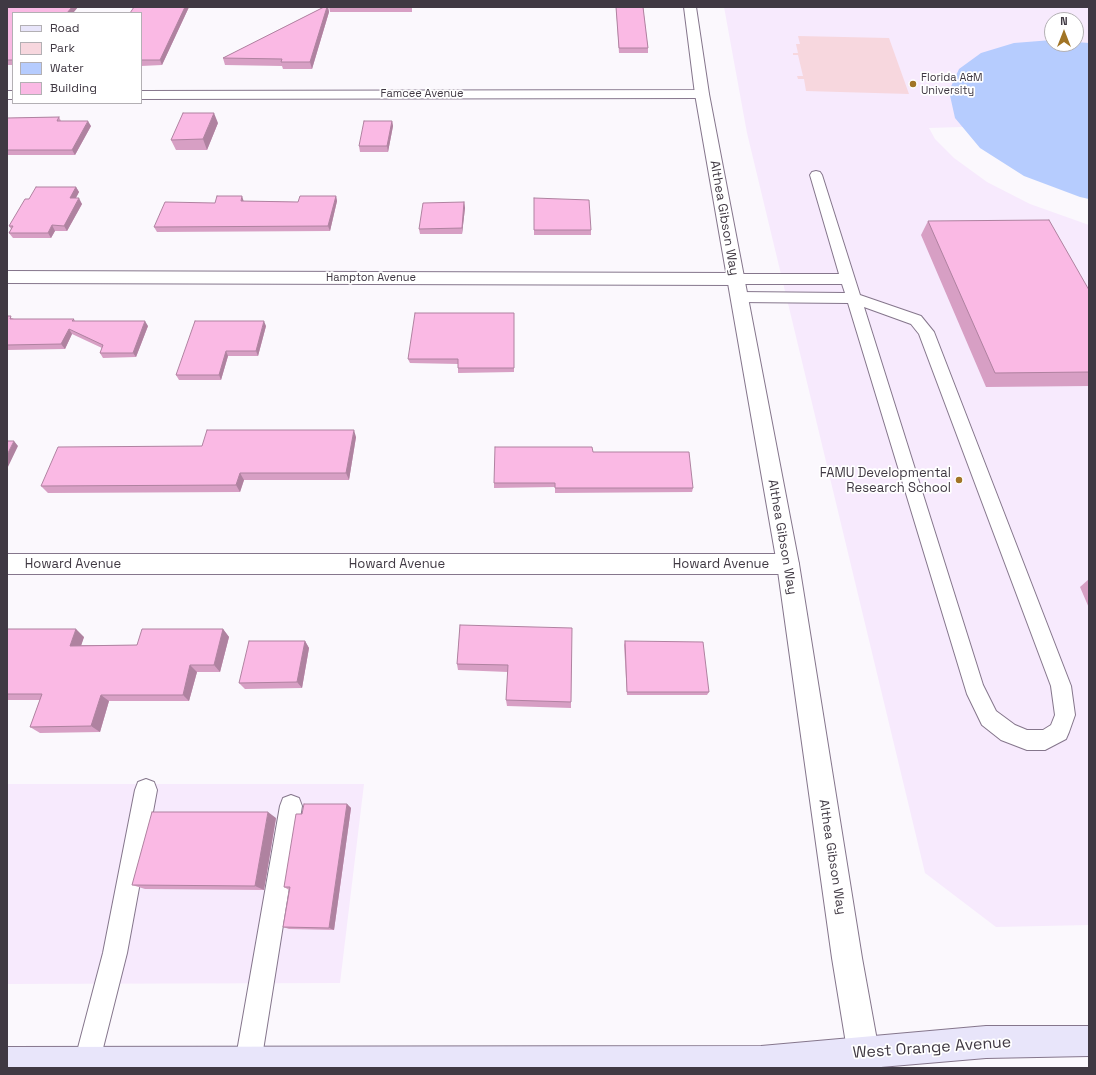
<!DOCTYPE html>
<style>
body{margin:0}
#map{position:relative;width:1096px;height:1075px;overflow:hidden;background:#fbf8fd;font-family:"Space Grotesk",sans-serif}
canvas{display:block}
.frame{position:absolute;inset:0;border:8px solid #403943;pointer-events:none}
.legend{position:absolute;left:12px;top:12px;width:130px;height:92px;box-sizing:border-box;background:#fff;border:1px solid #b3b0b4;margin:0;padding:5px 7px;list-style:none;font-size:12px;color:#403943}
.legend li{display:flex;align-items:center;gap:8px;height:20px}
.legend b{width:20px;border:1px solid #b3b0b4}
.north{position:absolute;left:1044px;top:12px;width:40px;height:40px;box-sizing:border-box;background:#fff;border:1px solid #b3b0b4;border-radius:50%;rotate:0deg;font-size:11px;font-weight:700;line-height:16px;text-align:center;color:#403943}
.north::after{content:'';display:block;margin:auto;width:14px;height:18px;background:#a17425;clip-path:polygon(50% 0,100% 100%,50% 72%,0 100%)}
</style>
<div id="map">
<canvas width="1096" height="1075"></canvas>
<div class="frame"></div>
<ul class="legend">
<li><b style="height:5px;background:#e8e5fa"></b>Road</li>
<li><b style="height:11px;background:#f7d7de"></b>Park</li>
<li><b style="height:11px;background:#b6ccfe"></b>Water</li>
<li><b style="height:11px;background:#fab9e4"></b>Building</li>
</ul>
<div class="north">N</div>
</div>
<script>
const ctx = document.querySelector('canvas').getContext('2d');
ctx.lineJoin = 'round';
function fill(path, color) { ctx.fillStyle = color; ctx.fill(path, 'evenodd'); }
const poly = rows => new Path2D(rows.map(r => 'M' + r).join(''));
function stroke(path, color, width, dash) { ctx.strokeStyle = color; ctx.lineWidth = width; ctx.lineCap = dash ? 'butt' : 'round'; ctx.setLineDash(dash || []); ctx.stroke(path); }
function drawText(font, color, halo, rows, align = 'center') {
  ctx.font = font + ' "Space Grotesk",sans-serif'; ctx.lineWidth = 3.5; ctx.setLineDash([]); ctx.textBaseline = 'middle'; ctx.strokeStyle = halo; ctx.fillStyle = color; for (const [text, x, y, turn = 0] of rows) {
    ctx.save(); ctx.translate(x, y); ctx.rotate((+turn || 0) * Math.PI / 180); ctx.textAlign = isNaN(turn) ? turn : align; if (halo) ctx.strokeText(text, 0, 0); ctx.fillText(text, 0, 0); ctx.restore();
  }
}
const built = poly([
 [724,7,1089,7,1089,123,929,128,935,139,954,158,987,182,1030,204,1089,225,1089,925,996,927,925,873,747,133],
 [1052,20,1076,20,1076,44,1052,44],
 [7,784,364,784,340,983,7,984]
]);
const green = poly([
 [798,36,889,38,909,94,806,91,804,79,798,79,797,76,803,76,798,55,793,55,793,53,798,53,796,44,800,44]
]);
const water = poly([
 [1052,40,1052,44,1076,44,1076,42,1089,43,1089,199,1080,197,1024,176,980,148,955,118,949,91,959,69,981,53,1014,43]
]);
const service = poly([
 [816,171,820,172,822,175,860,295,921,316,934,332,1071,686,1075,715,1069,732,1066,739,1045,750,1027,750,1001,740,982,725,967,694,848,303,738,302,733,300,731,297,733,294,738,292,845,293,842,284,735,284,730,282,728,279,730,276,735,274,839,274,810,175,812,172,816,171],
 [864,307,911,324,919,334,1051,686,1055,715,1051,725,1043,730,1027,730,1015,725,996,711,983,685,864,307],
 [146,779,154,782,157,790,127,953,98,1068,76,1068,74,1063,103,953,135,790,138,782,146,779],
 [291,795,299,798,302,806,261,1063,259,1068,237,1068,235,1063,280,806,283,798,291,795]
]);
const minor = poly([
 [702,90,707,91,709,94,707,97,702,98,141,99,141,91,702,90],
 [7,91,13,91,13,99,7,99,7,91],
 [7,271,735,273,741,275,744,279,741,283,735,285,7,283,7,271],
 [7,554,788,554,796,557,799,564,796,571,788,574,7,574,7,554]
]);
const tertiary = poly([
 [684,7,696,7,709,94,799,564,862,958,882,1068,850,1068,832,958,777,564,695,94,684,7]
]);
const secondary = poly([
 [986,1026,1089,1026,1089,1056,986,1058,869,1068,7,1068,7,1047,761,1046,986,1026]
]);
const wall = poly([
 [7,7,78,7,73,13,13,13,13,65,7,65],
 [189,7,162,65,141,66,141,13],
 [324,7,328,7,329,12,312,69,283,69,282,66,225,65,223,58],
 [329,7,412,7,412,12,330,12],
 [616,7,643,7,648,48,648,53,619,53],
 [59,117,61,121,91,126,75,155,7,155,7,118],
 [392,121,393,126,388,152,360,152,359,146],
 [218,123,207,150,176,150,171,140],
 [76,187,79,192,75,198,82,204,67,231,55,231,51,238,13,238,9,233,11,229,9,226,29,199],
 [336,196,337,201,330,231,157,232,154,227,215,203,244,201,298,202],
 [534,198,591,230,591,235,534,235],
 [464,202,465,208,462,234,420,234,419,229],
 [928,221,1089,290,1089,386,986,387,921,235],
 [514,313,514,372,458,373,458,364,410,363,408,359],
 [7,316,14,319,74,319,75,321,148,326,136,357,103,358,100,353,102,348,72,334,65,349,7,350],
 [266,326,258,356,228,356,221,380,179,380,176,375],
 [356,437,349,480,244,480,240,492,48,493,41,486,202,446],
 [593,452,693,488,692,492,555,493,555,487,494,488,494,483],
 [1089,579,1089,608,1080,587],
 [460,625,571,702,571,708,507,706,506,700,508,672,458,670,457,664],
 [7,629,84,637,81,645,137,645,223,629,229,637,220,672,197,672,189,701,109,701,100,732,40,733,30,727,40,700,7,700],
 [305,641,309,648,302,688,245,689,239,683],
 [625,641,709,692,707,695,627,695,624,645],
 [347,804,351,808,334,930,289,929,283,927,289,890,284,887,302,814],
 [276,818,264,890,145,889,132,885]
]);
const shadedWall = poly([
 [72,7,78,7,73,13,67,13],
 [185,7,189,7,162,65,160,60],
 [327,7,328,7,329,12,312,69,310,62],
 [214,113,218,123,207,150,203,139],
 [88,121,91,126,75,155,72,150],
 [392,121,393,126,388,152,387,146],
 [76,187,79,192,73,204,70,198],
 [242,196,244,202,241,201],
 [336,196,337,201,330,231,328,226],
 [79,198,82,204,67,231,64,226],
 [464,202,465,208,462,234,462,228],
 [52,225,55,231,51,238,48,233],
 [145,321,148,326,136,357,133,353],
 [264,321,266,326,258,356,256,351],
 [69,329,72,334,65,349,61,344],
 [226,351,228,356,221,380,219,375],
 [354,430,356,437,349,480,346,473],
 [14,441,18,446,7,469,7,455],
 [240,473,244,480,240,492,236,485],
 [76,629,84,637,79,652,70,646],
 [223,629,229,637,220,672,214,665],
 [305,641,309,648,302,688,297,682],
 [190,665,197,672,189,701,183,695],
 [101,695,109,701,100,732,91,726],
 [347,804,351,808,334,930,329,928],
 [268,812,276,818,264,890,255,886]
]);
const building = poly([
 [7,7,72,7,67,13,13,13,13,60,7,60,7,7],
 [134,7,185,7,160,60,141,60,141,13,130,13,134,7],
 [324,7,327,7,310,62,281,62,282,59,223,58,324,7],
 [616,7,643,7,648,48,619,48,616,7],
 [183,113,214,113,203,139,171,140,183,113],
 [59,117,57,121,88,121,72,150,7,150,7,118,59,117],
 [364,121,392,121,387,146,359,146,364,121],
 [36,187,76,187,70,198,79,198,64,226,52,225,48,233,9,233,13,226,9,226,25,199,29,199,36,187],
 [217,196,242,196,241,201,298,202,300,196,336,196,328,226,154,227,165,202,215,203,217,196],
 [534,198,589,200,591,230,534,230,534,198],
 [464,202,462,228,419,229,423,203,464,202],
 [1049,220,1089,290,1089,372,995,373,928,221,1049,220],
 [415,313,514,313,514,368,458,368,458,359,408,359,415,313],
 [7,316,11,316,10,319,74,319,72,321,145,321,133,353,100,353,103,345,69,329,61,344,7,345,7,316],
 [195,321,264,321,256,351,226,351,219,375,176,375,195,321],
 [207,430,354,430,346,473,240,473,236,485,41,486,58,447,202,446,207,430],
 [7,441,14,441,7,455,7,441],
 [495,447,592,447,593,452,689,452,693,488,555,488,555,483,494,483,495,447],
 [460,625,572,628,571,702,506,700,508,665,457,664,460,625],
 [7,629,76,629,70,646,137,645,142,629,223,629,214,665,190,665,183,695,101,695,91,726,30,727,42,694,7,694,7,629],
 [249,641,305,641,297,682,239,683,249,641],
 [625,641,703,642,709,692,627,692,625,641],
 [304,804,347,804,329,928,283,927,290,887,284,887,296,814,302,814,304,804],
 [152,812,268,812,255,886,132,885,152,812]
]);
const markers = [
 [913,84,4,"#a17425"],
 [959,480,4,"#a17425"]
];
const farPoinames = [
 ["Florida A&M",921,78],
 ["University",921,91]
];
const farStreetnames = [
 ["Famcee Avenue",422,94],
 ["Hampton Avenue",371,278]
];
const streetNames = [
 ["Althea Gibson Way",724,218,80],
 ["Althea Gibson Way",782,537,80],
 ["Howard Avenue",73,564],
 ["Howard Avenue",397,564],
 ["Howard Avenue",721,564],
 ["Althea Gibson Way",832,857,81]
];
const poiNames = [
 ["FAMU Developmental",951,473],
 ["Research School",951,488]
];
const nearStreetnames = [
 ["West Orange Avenue",932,1048,-4]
];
fill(built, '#f7eafd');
fill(green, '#f7d7de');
fill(water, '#b6ccfe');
stroke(service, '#85768c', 2);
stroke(minor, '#85768c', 2);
stroke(tertiary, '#85768c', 2);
stroke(secondary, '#85768c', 2);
fill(service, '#fff');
fill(minor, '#fff');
fill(tertiary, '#fff');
fill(secondary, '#e8e5fa');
fill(wall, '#d79fc4');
fill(shadedWall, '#af82a0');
fill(building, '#fab9e4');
stroke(building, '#af82a0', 1);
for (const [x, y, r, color] of markers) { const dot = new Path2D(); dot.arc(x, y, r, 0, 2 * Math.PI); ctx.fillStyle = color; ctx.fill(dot); stroke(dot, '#fff', 1.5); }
drawText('11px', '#403943', '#fff', farPoinames, 'left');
drawText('11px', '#403943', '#fff', farStreetnames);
drawText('13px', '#403943', '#fff', streetNames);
drawText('13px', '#403943', '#fff', poiNames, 'right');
drawText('16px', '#403943', '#fff', nearStreetnames);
</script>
